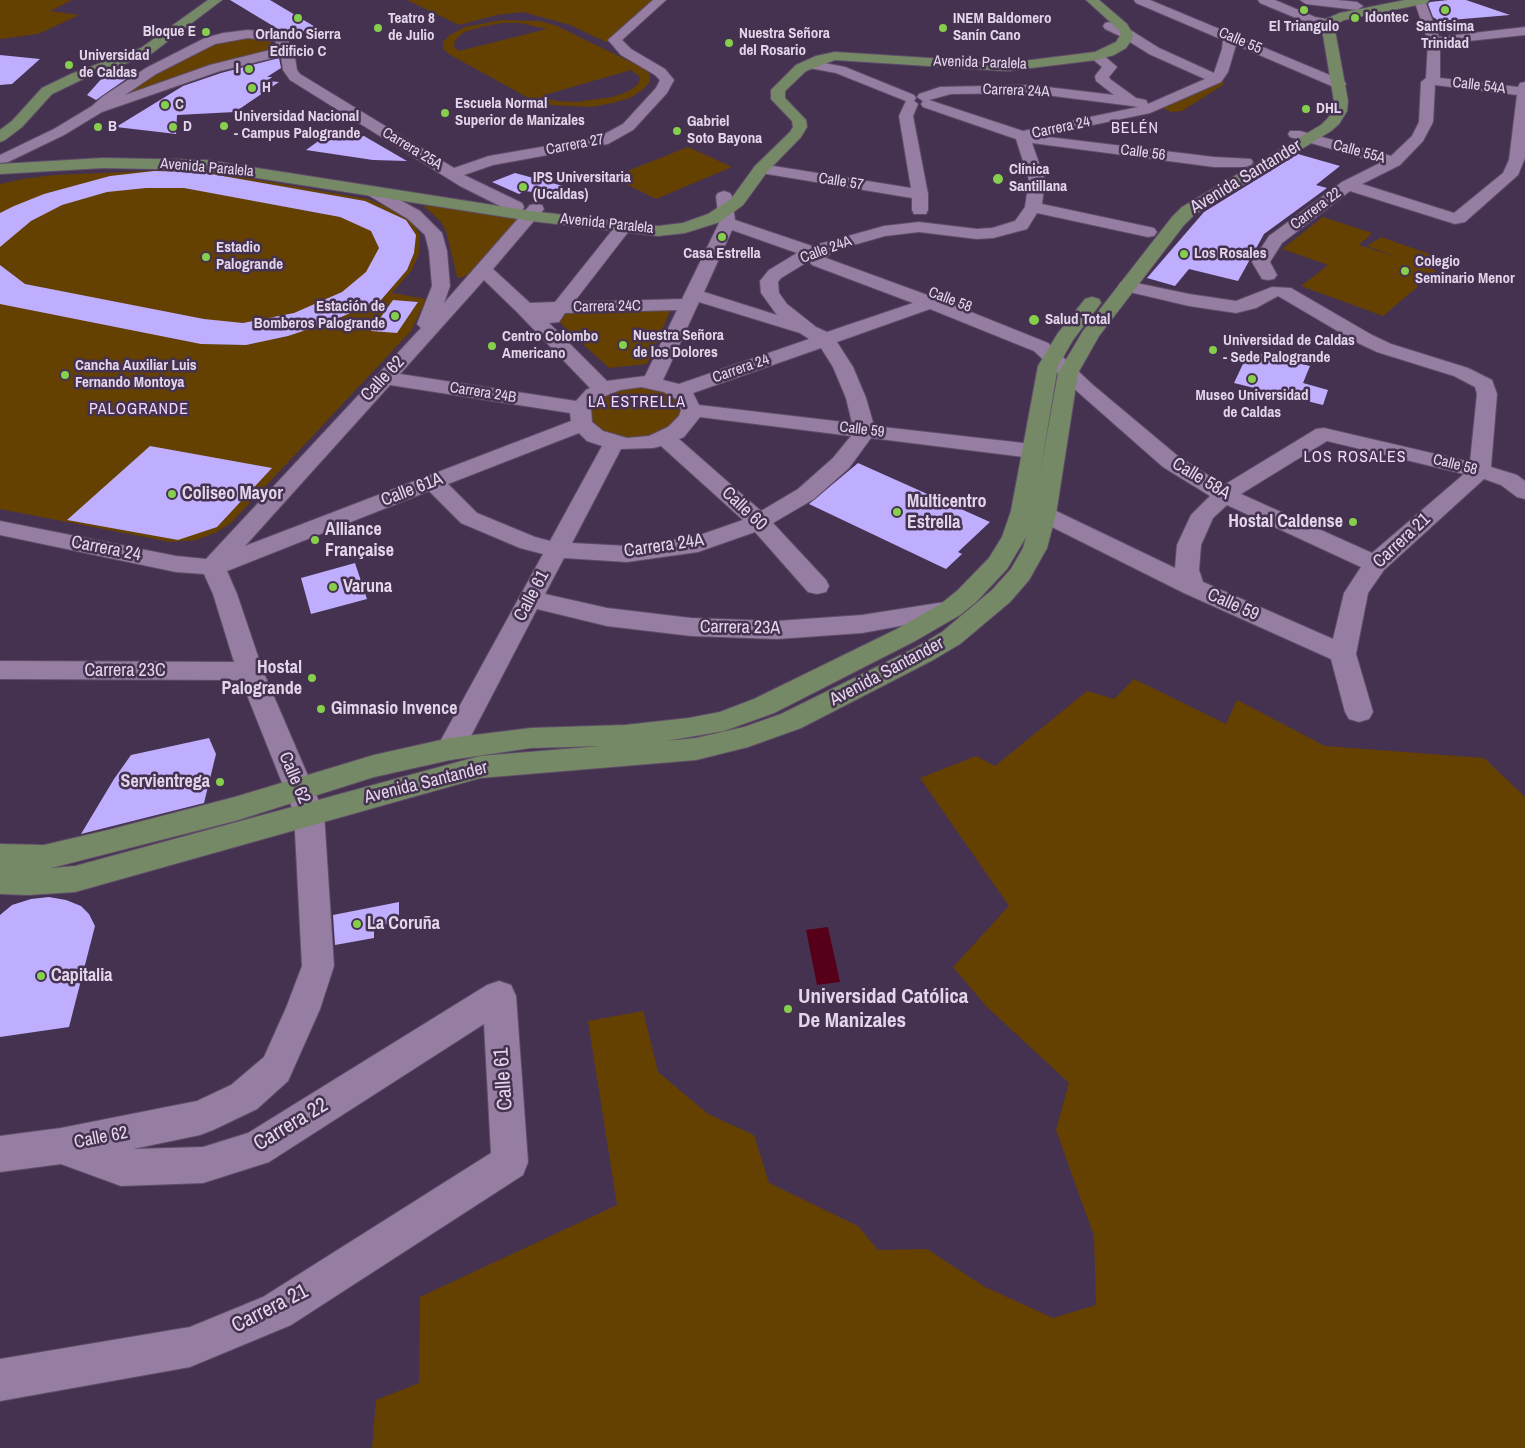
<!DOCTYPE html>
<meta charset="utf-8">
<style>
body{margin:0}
canvas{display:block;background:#453150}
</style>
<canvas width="1525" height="1448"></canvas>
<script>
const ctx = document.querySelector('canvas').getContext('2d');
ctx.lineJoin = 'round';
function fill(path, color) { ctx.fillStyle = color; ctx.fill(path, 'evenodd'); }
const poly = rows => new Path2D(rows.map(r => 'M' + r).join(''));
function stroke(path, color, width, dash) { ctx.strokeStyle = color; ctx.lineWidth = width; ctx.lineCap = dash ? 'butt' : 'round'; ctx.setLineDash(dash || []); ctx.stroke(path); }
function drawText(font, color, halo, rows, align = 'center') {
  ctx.font = font + ' "Archivo Narrow",sans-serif'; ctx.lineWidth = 5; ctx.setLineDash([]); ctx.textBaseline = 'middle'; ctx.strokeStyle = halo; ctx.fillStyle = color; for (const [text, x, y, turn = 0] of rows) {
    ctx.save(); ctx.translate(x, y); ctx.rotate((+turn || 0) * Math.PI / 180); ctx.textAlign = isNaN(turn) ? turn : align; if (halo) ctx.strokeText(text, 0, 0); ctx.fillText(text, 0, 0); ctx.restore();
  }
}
const green = poly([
 [0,0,72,0,50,11,79,15,38,34,0,39],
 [407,0,653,0,606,42,570,25,523,12,497,15,459,25],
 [501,20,540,21,557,26,641,67,650,74,650,82,642,90,630,98,612,103,592,107,548,105,530,99,449,54,443,49,443,42,450,35,465,27],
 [502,23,520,23,547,29,459,51,454,47,455,40,464,32,481,27],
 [631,70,640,77,638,84,629,91,613,97,576,102,556,101,541,96],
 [233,37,269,39,275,50,117,99,182,57,219,41],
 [1221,79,1224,82,1223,85,1182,111,1171,112,1159,106],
 [688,147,732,167,656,199,612,177],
 [169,170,201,170,368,199,408,217,420,234,419,253,412,270,392,293,426,299,411,331,231,523,217,532,196,540,170,542,0,509,0,184,23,179,54,175],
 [423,205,520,217,467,275,460,278,457,277,446,231,441,222],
 [1323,217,1372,233,1359,245,1402,259,1367,246,1381,237,1444,259,1431,268,1436,271,1383,316,1301,286,1328,265,1282,249],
 [672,307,647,364,609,368,545,309],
 [639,387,656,389,670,394,678,402,681,412,676,422,666,430,650,436,632,438,614,436,600,430,592,421,590,412,596,402,607,394,622,388],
 [1134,679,1226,724,1237,700,1325,746,1484,758,1525,797,1525,1448,372,1448,376,1400,419,1383,420,1297,617,1205,588,1021,643,1011,658,1072,708,1114,754,1135,769,1183,858,1226,878,1250,927,1249,985,1287,1053,1318,1096,1305,1094,1236,1056,1130,1069,1083,986,1006,953,967,1009,906,920,778,976,756,995,766,1087,691,1114,699]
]);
const water = poly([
 [828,927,840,982,817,985,806,930]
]);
const building = poly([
 [230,0,270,0,317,28,288,35],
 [1448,0,1466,0,1510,15,1439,21,1433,17,1428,4,1430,2],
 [0,55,40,59,12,84,0,85],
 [279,58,281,68,267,77,272,77,267,81,279,82,235,112,177,115,176,134,116,127,183,86,221,73],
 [104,76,129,77,96,100,87,95],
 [350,130,360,137,364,136,407,161,373,160,306,150,324,137],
 [1298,154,1340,166,1316,185,1327,188,1264,234,1238,281,1189,269,1175,286,1147,278,1204,212],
 [154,171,200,172,365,201,406,220,416,235,414,253,407,270,381,300,327,323,288,336,246,345,201,344,0,304,0,265,25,284,204,319,243,323,294,313,342,292,366,272,379,248,371,231,340,217,184,188,146,188,107,192,62,205,31,221,0,247,0,213,14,206,44,194,110,176],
 [515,173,563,186,561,196,525,191,519,194,492,182],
 [393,300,418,302,397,333,371,331],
 [1249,351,1310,366,1303,383,1328,390,1323,405,1234,383],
 [150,446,272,468,217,527,178,540,67,520],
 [858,463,990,522,958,552,962,554,946,569,809,504],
 [355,563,367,599,311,614,301,578],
 [209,738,216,754,204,803,81,834,114,779,131,755],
 [49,897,66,900,81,906,89,914,95,926,69,1027,0,1037,0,915,12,905,31,899],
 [399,902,399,921,374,927,374,938,335,945,333,915]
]);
const minor = poly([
 [653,0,666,0,622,40,631,49,665,69,674,80,667,93,633,130,608,144,493,165,464,175,522,203,524,207,522,211,510,211,460,186,290,80,283,70,281,56,220,71,102,112,64,135,8,162,0,163,0,155,54,129,92,106,102,97,146,68,205,38,223,33,248,30,278,33,287,36,289,44,294,51,297,70,300,74,454,168,489,156,599,137,623,124,656,88,660,80,655,75,621,55,608,40,653,0],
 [248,38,275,41,278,48,210,65,125,95,156,74,215,44,248,38],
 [1134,0,1150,0,1344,81,1346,84,1344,87,1334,87,1236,45,1228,72,1221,82,1150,113,1040,136,1214,157,1251,159,1253,162,1251,165,1245,167,1214,167,1032,143,1045,180,1042,204,1154,228,1157,232,1154,236,1148,237,1037,213,1027,229,993,238,977,239,919,232,885,236,829,252,830,254,826,258,930,296,938,294,945,296,947,300,946,302,1048,343,1093,385,1179,457,1224,485,1316,429,1324,428,1470,462,1477,394,1475,387,1454,376,1377,352,1358,343,1278,296,1256,308,1236,313,1189,306,1121,290,1118,286,1121,282,1127,281,1189,294,1236,301,1272,287,1291,288,1372,335,1391,344,1468,368,1492,380,1497,394,1491,467,1517,475,1525,481,1525,499,1517,497,1501,485,1484,479,1384,570,1368,593,1356,654,1373,712,1369,719,1359,722,1349,719,1345,712,1331,659,1184,593,1036,519,1032,514,1036,509,1044,507,1052,509,1175,568,1177,545,1191,515,1210,496,1163,467,1079,393,1034,351,930,309,837,342,853,367,866,398,874,426,1032,444,1040,446,1043,451,1040,456,1032,458,871,438,849,468,814,499,773,523,826,580,829,586,826,592,817,594,808,592,755,532,698,552,627,562,564,558,545,594,607,608,691,618,777,621,862,615,951,601,960,603,964,609,960,615,862,633,777,639,691,636,607,626,537,609,460,757,450,760,440,757,436,749,543,554,520,548,461,523,429,491,227,571,237,594,263,671,324,813,334,966,320,1009,288,1081,257,1109,213,1130,200,1135,133,1149,203,1147,248,1133,487,985,499,981,511,985,516,996,528,1162,523,1175,291,1325,190,1367,0,1401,0,1359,190,1327,263,1297,491,1153,484,1024,269,1162,203,1183,121,1186,61,1164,0,1172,0,1136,61,1128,197,1101,231,1085,264,1057,286,1008,302,966,294,813,241,680,0,679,0,661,234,662,213,594,204,574,176,572,0,535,0,521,176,556,206,559,421,328,417,324,432,286,429,251,425,235,408,219,368,195,366,192,368,189,380,189,420,211,442,233,447,251,450,286,444,303,530,205,536,204,542,205,544,209,493,269,530,303,555,302,618,223,624,222,630,223,632,227,574,302,682,299,719,223,716,196,718,193,724,191,730,193,732,196,735,220,812,246,884,226,919,222,977,229,992,228,1015,221,1025,207,1029,180,1016,139,923,107,921,104,923,101,917,97,919,94,940,87,1030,85,1114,95,1096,81,1095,76,1102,67,1089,56,1096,52,1101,53,1117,67,1109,77,1110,79,1136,98,1146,100,1148,104,1205,79,1149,54,1122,37,1105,29,1103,26,1105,23,1109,22,1132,31,1159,48,1214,73,1222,49,1223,40,1136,3,1134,0],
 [1030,93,1132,106,1138,107,1023,131,929,100,951,94,1030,93],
 [732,230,797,253,769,270,760,281,761,293,777,315,704,292,732,230],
 [809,261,812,265,913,303,827,332,816,327,787,304,779,293,778,282,781,278,809,261],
 [484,280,518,313,590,388,586,390,576,401,400,374,484,280],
 [699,302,800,333,809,339,679,384,663,380,699,302],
 [677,310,645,376,607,381,549,323,559,322,565,313,677,310],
 [821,348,833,367,846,398,852,423,699,405,693,393,821,348],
 [390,385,570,413,571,421,245,546,390,385],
 [641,387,664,392,676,399,681,410,679,416,668,427,649,436,627,438,603,431,592,422,591,409,600,398,620,390,641,387],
 [700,417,851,436,833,458,798,489,761,511,679,439,684,437,700,417],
 [579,433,587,441,602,446,550,541,535,537,477,513,448,484,579,433],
 [1327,441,1464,474,1372,553,1241,494,1327,441],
 [661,446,743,520,694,537,627,546,572,543,621,449,653,448,661,446],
 [1227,505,1361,567,1344,593,1333,639,1203,582,1199,570,1201,545,1213,518,1227,505],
 [1258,0,1275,0,1315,17,1331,20,1333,23,1327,27,1308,23,1260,3,1258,0],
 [1300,0,1337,0,1357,2,1363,6,1357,10,1306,4,1300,0],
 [1414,0,1425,1,1439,37,1525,27,1525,35,1440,44,1440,78,1518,87,1520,83,1525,82,1525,158,1518,175,1465,222,1455,224,1350,191,1282,243,1270,262,1277,275,1274,279,1268,280,1262,279,1252,262,1269,236,1342,182,1380,163,1290,137,1288,134,1290,131,1300,131,1391,156,1412,136,1419,122,1421,82,1426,78,1428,41,1414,0],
 [1435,85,1517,95,1509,160,1503,173,1454,213,1362,184,1400,165,1423,141,1433,122,1435,85],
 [809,60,845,67,914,95,916,98,914,101,918,104,913,116,928,194,928,210,926,214,914,214,912,210,912,198,755,172,753,169,755,166,761,164,911,188,899,116,906,101,836,73,804,67,802,64,809,60]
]);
const major = poly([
 [208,0,222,0,151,54,81,80,52,94,22,127,5,140,0,142,0,130,12,121,42,88,71,74,141,48,208,0],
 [1086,0,1099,0,1127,24,1133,34,1132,39,1126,48,1114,55,1096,60,1007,71,835,60,806,71,785,91,785,98,806,120,807,127,801,137,767,172,743,205,720,222,685,233,658,236,531,221,206,170,103,168,0,174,0,164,103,158,206,160,531,211,658,226,683,223,708,214,731,199,755,166,790,132,793,127,792,121,771,99,771,90,796,65,816,56,835,52,1007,63,1095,52,1116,42,1121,34,1118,29,1086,0],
 [1405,0,1429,0,1427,3,1344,20,1334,25,1348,101,1347,111,1339,124,1331,131,1194,215,1184,225,1099,336,1078,373,1056,514,1047,548,1029,580,1010,602,960,644,933,660,801,728,748,747,696,760,480,778,75,892,28,895,0,894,0,844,44,845,108,830,235,797,374,755,450,738,531,728,625,725,689,718,720,712,754,699,897,629,942,603,958,590,989,558,1002,537,1011,511,1038,366,1058,333,1085,299,1092,297,1099,299,1101,303,1073,340,1058,366,1040,473,1058,373,1083,331,1172,217,1182,207,1321,125,1328,118,1333,111,1334,101,1321,23,1323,20,1340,13,1405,0],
 [1031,519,1023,548,1011,569,992,590,942,632,915,648,781,714,744,727,696,738,666,741,724,731,774,713,915,641,960,615,976,602,1007,569,1026,537,1031,519],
 [601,746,480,756,75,866,51,868,235,821,374,777,450,760,531,748,601,746]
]);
const markers = [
 [1304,10,5,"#85cf4d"],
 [1445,10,5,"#85cf4d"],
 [298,18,5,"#85cf4d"],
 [1355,18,5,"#85cf4d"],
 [378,28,5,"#85cf4d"],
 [943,28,5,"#85cf4d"],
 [206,32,5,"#85cf4d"],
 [729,43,5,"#85cf4d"],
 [69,65,5,"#85cf4d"],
 [249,69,5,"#85cf4d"],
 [252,88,5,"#85cf4d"],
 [165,105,5,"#85cf4d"],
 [1306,109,5,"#85cf4d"],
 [445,113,5,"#85cf4d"],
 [224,126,5,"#85cf4d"],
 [98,127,5,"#85cf4d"],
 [173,127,5,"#85cf4d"],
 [677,131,5,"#85cf4d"],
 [998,179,6,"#85cf4d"],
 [523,187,5,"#85cf4d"],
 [722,237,5,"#85cf4d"],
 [1184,254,5,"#85cf4d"],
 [206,257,5,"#85cf4d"],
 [1405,271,5,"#85cf4d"],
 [395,316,5,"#85cf4d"],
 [1034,320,6,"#85cf4d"],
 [623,345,5,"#85cf4d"],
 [492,346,5,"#85cf4d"],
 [1213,350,5,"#85cf4d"],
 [65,375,5,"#85cf4d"],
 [1252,379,5,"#85cf4d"],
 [172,494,5,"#85cf4d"],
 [897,512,5,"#85cf4d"],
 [1353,522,5,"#85cf4d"],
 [315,540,5,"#85cf4d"],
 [333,587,5,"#85cf4d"],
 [312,678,5,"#85cf4d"],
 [321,709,5,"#85cf4d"],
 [220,782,5,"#85cf4d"],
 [357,924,5,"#85cf4d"],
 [41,976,5,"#85cf4d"],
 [788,1009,5,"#85cf4d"]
];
const farPoinames = [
 ["Idontec",1365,18],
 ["Teatro 8",388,19],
 ["de Julio",388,36],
 ["INEM Baldomero",953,19],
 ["Sanín Cano",953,36],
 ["El Triangulo",1304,27,"center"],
 ["Santísima",1445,27,"center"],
 ["Trinidad",1445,44,"center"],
 ["Bloque E",196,32,"right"],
 ["Nuestra Señora",739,34],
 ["del Rosario",739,51],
 ["Orlando Sierra",298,35,"center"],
 ["Edificio C",298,52,"center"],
 ["Universidad",79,56],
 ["de Caldas",79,73],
 ["I",239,69,"right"],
 ["H",262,88],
 ["Escuela Normal",455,104],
 ["Superior de Manizales",455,121],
 ["C",175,105],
 ["DHL",1316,109],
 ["Universidad Nacional",234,117],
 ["- Campus Palogrande",234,134],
 ["Gabriel",687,122],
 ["Soto Bayona",687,139],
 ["B",108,127],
 ["D",183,127],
 ["Clínica",1009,170],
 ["Santillana",1009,187],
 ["IPS Universitaria",533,178],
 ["(Ucaldas)",533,195],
 ["Estadio",216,248],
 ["Palogrande",216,265],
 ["Casa Estrella",722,254,"center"],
 ["Los Rosales",1194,254],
 ["Colegio",1415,262],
 ["Seminario Menor",1415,279],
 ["Estación de",385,307,"right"],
 ["Bomberos Palogrande",385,324,"right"],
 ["Salud Total",1045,320],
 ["Nuestra Señora",633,336],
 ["de los Dolores",633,353],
 ["Centro Colombo",502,337],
 ["Americano",502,354],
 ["Universidad de Caldas",1223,341],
 ["- Sede Palogrande",1223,358],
 ["Cancha Auxiliar Luis",75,366],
 ["Fernando Montoya",75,383],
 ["Museo Universidad",1252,396,"center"],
 ["de Caldas",1252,413,"center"]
];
const farStreetnames = [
 ["Calle 55",1240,41,23],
 ["Avenida Paralela",980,63,2],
 ["Calle 54A",1479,86,7],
 ["Carrera 24A",1016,91,2],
 ["Carrera 24",1061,128,-12],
 ["Carrera 27",575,145,-11],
 ["Carrera 25A",412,149,31],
 ["Calle 55A",1359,152,15],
 ["Calle 56",1143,153,7],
 ["Avenida Paralela",207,168,5],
 ["Calle 57",841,182,9],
 ["Carrera 22",1316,209,-37],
 ["Avenida Paralela",607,224,6],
 ["Calle 24A",826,250,-20],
 ["Calle 58",950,300,21],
 ["Carrera 24C",607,307,-1],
 ["Carrera 24",741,369,-19],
 ["Carrera 24B",483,393,9],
 ["Calle 59",862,430,7],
 ["Calle 58",1455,465,14]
];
const farNeighbourhoodnames = [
 ["BELÉN",1135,129],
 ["LA ESTRELLA",637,403],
 ["PALOGRANDE",139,410],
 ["LOS ROSALES",1355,458]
];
const streetNames = [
 ["Avenida Santander",1246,177,-31],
 ["Calle 62",383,379,-47],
 ["Calle 58A",1201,479,31],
 ["Calle 61A",412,490,-21],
 ["Calle 60",744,509,43],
 ["Carrera 21",1402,541,-43],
 ["Carrera 24A",664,546,-8],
 ["Carrera 24",106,549,11],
 ["Calle 61",532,596,-62],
 ["Calle 59",1233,605,24],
 ["Carrera 23A",740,628,1],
 ["Carrera 23C",125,671],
 ["Avenida Santander",887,672,-28],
 ["Calle 62",294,778,67],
 ["Avenida Santander",426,783,-14],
 ["Calle 62",101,1138,-11]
];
const poiNames = [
 ["Coliseo Mayor",182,494],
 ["Multicentro",907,502],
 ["Estrella",907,523],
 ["Hostal Caldense",1343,522,"right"],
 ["Alliance",325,530],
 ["Française",325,551],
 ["Varuna",343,587],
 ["Hostal",302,668,"right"],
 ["Palogrande",302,689,"right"],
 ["Gimnasio Invence",331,709],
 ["Servientrega",210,782,"right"],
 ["La Coruña",367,924],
 ["Capitalia",51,976]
];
const nearPoinames = [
 ["Universidad Católica",798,997],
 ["De Manizales",798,1021]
];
const nearStreetnames = [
 ["Calle 61",504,1079,-94],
 ["Carrera 22",291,1125,-31],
 ["Carrera 21",270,1309,-27]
];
fill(green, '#644100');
fill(water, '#550018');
fill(building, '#bfadfe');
stroke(minor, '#5f4d68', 2);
stroke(major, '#5f4d68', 2);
fill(minor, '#957ea1');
fill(major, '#768967');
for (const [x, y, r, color] of markers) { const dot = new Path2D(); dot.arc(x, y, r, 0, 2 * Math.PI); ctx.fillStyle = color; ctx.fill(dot); stroke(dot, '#453150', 2); }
drawText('bold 15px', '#e3d6ea', '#453150', farPoinames, 'left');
drawText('15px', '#e3d6ea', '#453150', farStreetnames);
ctx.letterSpacing = '1px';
drawText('16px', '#f1d8fe', '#453150', farNeighbourhoodnames);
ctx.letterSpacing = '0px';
drawText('18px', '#e3d6ea', '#453150', streetNames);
drawText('bold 18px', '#e3d6ea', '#453150', poiNames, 'left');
drawText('bold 21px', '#e3d6ea', '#453150', nearPoinames, 'left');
drawText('21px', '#e3d6ea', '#453150', nearStreetnames);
</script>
